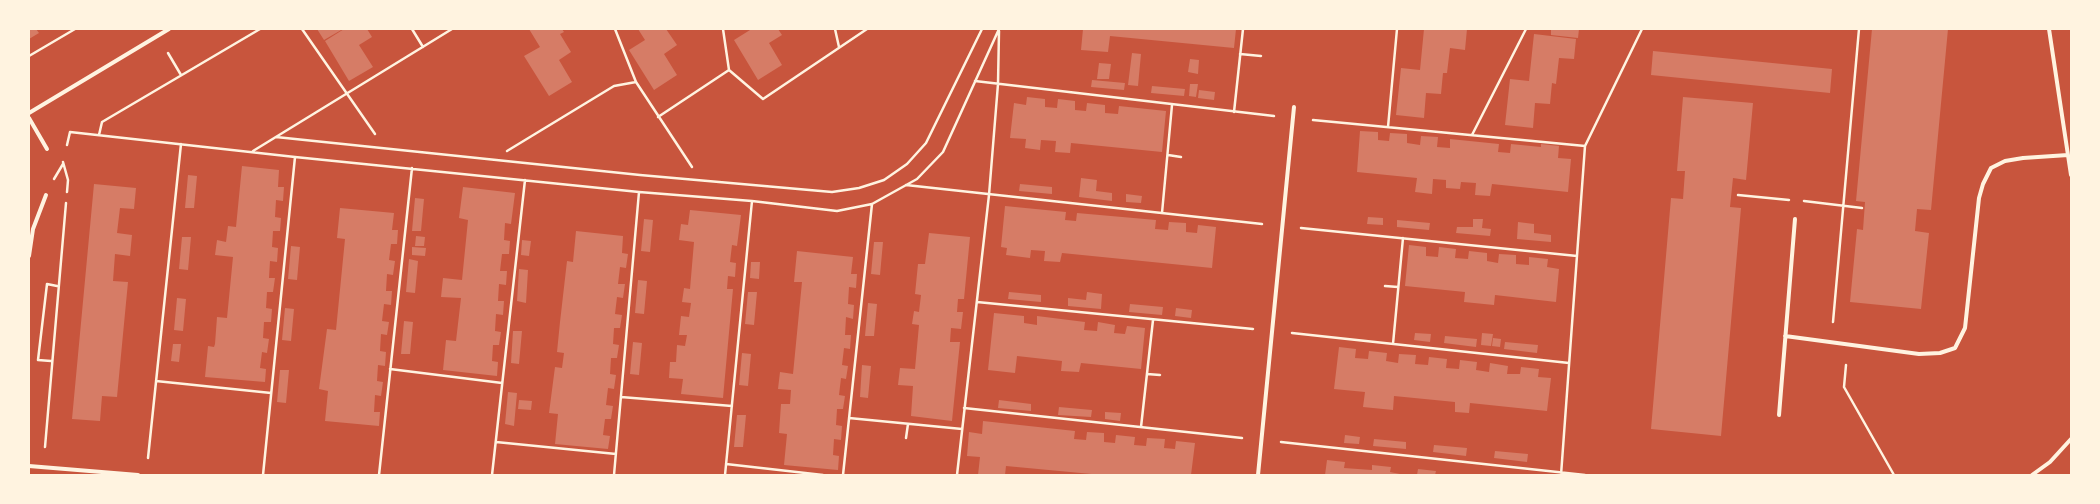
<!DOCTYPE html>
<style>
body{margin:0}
#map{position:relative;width:2100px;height:504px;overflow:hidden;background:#c8553d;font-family:Inter,sans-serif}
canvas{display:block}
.frame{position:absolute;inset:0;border:30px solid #fff3e0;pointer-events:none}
</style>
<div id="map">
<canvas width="2100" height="504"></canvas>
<div class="frame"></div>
</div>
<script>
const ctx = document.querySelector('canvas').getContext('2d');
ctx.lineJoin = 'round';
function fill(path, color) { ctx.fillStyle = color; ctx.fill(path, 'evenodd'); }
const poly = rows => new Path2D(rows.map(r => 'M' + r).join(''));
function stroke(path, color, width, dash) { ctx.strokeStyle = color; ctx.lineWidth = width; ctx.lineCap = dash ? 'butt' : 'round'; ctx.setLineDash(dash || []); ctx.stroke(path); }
const building = poly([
 [29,29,36,29,39,33,29,39],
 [317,29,343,29,324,40],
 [344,29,367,29,372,37,359,45,373,67,349,81,325,41],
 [529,29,562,29,564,32,560,34,571,52,559,60,572,82,549,96,524,56,540,47],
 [638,29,666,29,677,45,664,54,677,75,654,90,629,50,645,40],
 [749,29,778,29,782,35,769,43,782,65,758,80,734,40,750,30],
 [1083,29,1236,29,1234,48,1110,36,1108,52,1081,50],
 [1424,29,1467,29,1465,50,1450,48,1447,73,1443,73,1441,94,1426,93,1424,118,1396,115,1401,68,1420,70],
 [1551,29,1579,29,1578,38,1551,35],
 [1872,29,1948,29,1931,210,1917,209,1915,231,1929,233,1921,309,1850,302,1857,229,1863,230,1865,202,1856,201],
 [1534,34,1576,39,1574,59,1559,58,1556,84,1552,83,1550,104,1535,103,1533,128,1505,125,1510,79,1529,81],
 [1653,51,1832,69,1830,93,1651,75],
 [1132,53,1141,54,1138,86,1128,85],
 [1190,59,1199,60,1198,74,1188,72],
 [1099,63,1111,64,1109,79,1097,79],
 [1092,80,1125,83,1124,90,1091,87],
 [1190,84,1198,84,1196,97,1189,96],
 [1152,86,1185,89,1184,96,1151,93],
 [1199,90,1215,92,1214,100,1198,98],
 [1027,97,1045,99,1045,107,1057,108,1058,99,1075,101,1075,110,1086,111,1087,103,1105,105,1105,113,1118,114,1119,106,1166,111,1162,152,1071,143,1070,153,1055,152,1056,141,1041,140,1040,150,1025,148,1026,139,1010,138,1014,103,1026,105],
 [1683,97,1753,103,1746,180,1733,178,1730,207,1741,208,1721,436,1651,429,1671,198,1683,199,1685,171,1677,171],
 [1360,131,1378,132,1378,140,1389,141,1390,133,1407,134,1407,143,1420,145,1421,136,1438,137,1437,147,1450,148,1450,139,1499,144,1498,152,1510,153,1511,144,1541,147,1541,144,1559,146,1558,158,1571,159,1568,192,1492,184,1490,196,1475,195,1476,183,1461,182,1460,189,1446,188,1446,180,1433,179,1432,194,1415,192,1417,178,1357,172],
 [242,166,279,170,278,187,284,187,283,201,276,200,275,217,281,218,280,231,273,231,272,247,278,248,277,262,270,261,269,278,275,278,273,292,267,292,266,308,272,309,271,322,264,322,263,338,269,339,267,353,262,352,260,368,266,369,265,382,205,377,208,346,214,347,215,344,217,317,227,318,233,257,215,255,217,240,226,242,228,226,236,227],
 [188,175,197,176,194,208,185,208],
 [1081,178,1097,180,1096,191,1112,193,1112,201,1079,197],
 [94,184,136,188,134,209,120,208,117,233,132,235,130,256,115,254,113,281,128,282,117,397,102,396,100,421,72,419],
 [1020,184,1052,187,1052,194,1019,191],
 [463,187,515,193,511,224,505,223,504,240,510,241,509,254,502,254,500,271,507,271,506,285,499,284,498,301,504,301,503,315,496,314,495,331,501,332,499,345,493,345,492,361,498,362,497,376,443,370,446,340,456,341,461,298,441,297,443,278,462,280,468,220,459,218],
 [1126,194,1142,196,1141,203,1126,202],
 [415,198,424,199,421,231,412,231],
 [1005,206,1066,212,1065,220,1076,221,1077,213,1156,220,1155,229,1168,230,1169,222,1186,223,1186,232,1197,233,1198,225,1216,227,1212,268,1062,253,1060,262,1044,261,1045,251,1031,250,1030,258,1006,255,1007,248,1001,247],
 [340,208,394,213,392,230,398,230,397,244,391,244,389,260,395,261,393,275,387,274,386,291,392,291,391,305,384,304,382,321,389,322,387,335,381,334,380,351,386,352,385,366,378,365,377,381,383,382,381,396,375,395,374,412,380,412,379,426,325,421,328,391,319,389,327,329,336,330,345,239,337,238],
 [690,210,741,215,737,246,732,245,730,262,736,263,735,277,728,276,727,289,733,289,723,398,681,394,683,379,669,378,670,362,676,362,677,345,685,346,687,335,679,335,681,316,689,317,691,303,682,302,684,288,690,289,694,242,679,240,681,224,688,225],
 [1368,217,1383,218,1383,225,1367,224],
 [644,219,653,220,650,252,641,251],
 [1473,219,1483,219,1482,228,1491,229,1490,236,1456,233,1457,227,1473,227],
 [1397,220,1430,223,1429,230,1397,227],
 [1518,222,1534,224,1534,233,1551,235,1551,242,1517,239],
 [576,231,623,236,622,253,628,254,626,268,620,267,618,284,625,284,623,298,617,297,615,314,622,315,620,328,614,328,613,344,619,345,617,358,611,358,610,374,616,375,614,389,608,388,606,405,613,406,611,419,605,419,603,435,610,436,608,449,555,444,558,414,549,413,555,367,562,368,564,353,557,352,560,322,567,261,573,262],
 [929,233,970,237,964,299,958,299,957,312,963,312,961,329,951,328,950,342,960,342,952,421,911,416,913,386,898,385,900,368,915,369,919,325,912,324,914,311,919,312,921,295,915,294,918,264,925,264],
 [416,236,425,237,424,246,415,246],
 [182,237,191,237,188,270,179,269],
 [522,240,531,241,529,256,521,255],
 [874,242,883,242,880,275,871,274],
 [1409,245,1426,247,1426,256,1438,257,1439,247,1456,249,1455,258,1468,259,1469,251,1487,253,1487,261,1498,263,1499,254,1516,255,1516,264,1529,265,1529,257,1548,259,1547,267,1559,269,1556,302,1495,295,1494,305,1464,302,1465,292,1405,286],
 [291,246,300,247,297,280,288,279],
 [412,247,426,248,425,256,412,255],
 [797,251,853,257,851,274,857,274,856,288,849,287,848,304,854,305,853,319,846,317,845,335,851,335,850,349,844,348,842,365,848,366,846,379,841,378,839,395,845,396,843,409,837,409,836,425,842,426,841,440,834,439,833,455,839,456,838,470,784,465,787,434,779,433,781,404,790,404,791,390,778,389,780,372,793,374,802,282,794,282],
 [409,259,418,261,415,293,406,292],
 [751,262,760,262,759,279,750,278],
 [519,269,528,270,526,303,517,301],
 [638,280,647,281,644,314,635,313],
 [748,292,757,292,754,325,745,324],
 [1009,292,1041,295,1041,302,1008,299],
 [1087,292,1102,294,1101,309,1068,306,1068,298,1086,300],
 [177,298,186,299,183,331,174,330],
 [868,303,877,304,874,336,865,336],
 [1130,304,1163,307,1162,315,1129,312],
 [285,308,294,309,291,341,282,340],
 [1176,308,1192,310,1191,318,1175,316],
 [994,313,1024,316,1024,323,1037,325,1037,316,1085,322,1084,330,1097,331,1098,322,1115,325,1114,333,1125,334,1127,326,1145,328,1141,369,1081,363,1079,372,1061,371,1062,361,1017,356,1015,373,988,370],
 [404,321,413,322,410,354,401,354],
 [513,331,522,331,519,364,511,363],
 [1415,333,1431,334,1430,342,1414,340],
 [1482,333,1493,334,1491,346,1481,345],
 [1445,336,1477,339,1476,347,1444,343],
 [1493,338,1501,339,1500,347,1492,346],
 [633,342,642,343,639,375,630,374],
 [1505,342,1538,345,1537,353,1504,349],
 [173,344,181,344,179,362,171,361],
 [1339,347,1356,349,1355,358,1368,359,1369,351,1387,353,1386,361,1398,363,1399,354,1416,355,1415,364,1428,365,1429,357,1447,359,1446,368,1459,369,1460,360,1477,362,1476,370,1489,372,1490,363,1508,366,1507,374,1520,374,1521,367,1539,369,1538,377,1551,378,1547,411,1470,403,1469,413,1455,412,1455,402,1394,396,1393,410,1363,407,1365,392,1334,389],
 [742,353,751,354,748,386,739,385],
 [862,365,871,366,868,398,860,397],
 [280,370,289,370,286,403,277,402],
 [508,392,517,393,514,426,505,424],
 [519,400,532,401,531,410,518,409],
 [999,400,1031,404,1031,411,998,408],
 [1059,407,1092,410,1091,417,1058,415],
 [1105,412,1121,413,1120,421,1105,419],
 [737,415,746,415,743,447,734,447],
 [983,421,1075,431,1074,439,1086,440,1087,432,1104,433,1104,442,1115,443,1116,435,1135,437,1134,445,1146,446,1147,438,1165,439,1164,448,1175,449,1176,441,1195,443,1191,475,1102,475,1006,466,1005,475,978,475,980,457,967,456,969,432,982,434],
 [1345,435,1360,437,1359,444,1344,443],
 [1374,439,1406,442,1406,449,1373,446],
 [1434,445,1467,448,1466,456,1433,452],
 [1495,451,1528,454,1527,462,1494,458],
 [1327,460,1345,462,1344,468,1372,470,1372,465,1391,467,1390,472,1405,475,1325,475],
 [1418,469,1436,471,1435,475,1417,475]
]);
const path = poly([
 [302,29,375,134],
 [412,29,423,47],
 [615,29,636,82,692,167],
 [723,29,729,70,763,99,867,29],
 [835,29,839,47],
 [168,53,181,75],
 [1240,54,1261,56],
 [29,56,75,29],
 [975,81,1274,116],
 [1234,112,1243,29],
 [658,117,729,70],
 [1313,120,1585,146],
 [1388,127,1397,29],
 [99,135,102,122,260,29],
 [1472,135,1526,29],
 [276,137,640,175,832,192,859,188,884,180,907,164,926,143,982,29],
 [67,145,70,132,295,157,639,192,752,201,837,211,872,204,917,179,943,152,999,29],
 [253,151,452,29],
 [507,151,614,86,636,82],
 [1168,155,1181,157],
 [63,162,68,180,67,192],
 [54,179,63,164],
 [906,185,1262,224],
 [1738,195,1789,200],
 [1804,201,1862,208],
 [1162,213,1172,105],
 [1301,228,1577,256],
 [1385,286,1398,287],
 [977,302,1253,329],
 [1833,322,1859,29],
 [1292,333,1569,363],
 [1393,344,1403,238],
 [51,361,38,360,47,284,57,286],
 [1846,365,1844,387,1894,475],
 [390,369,502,383],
 [1147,374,1160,375],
 [156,381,271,393],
 [621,397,732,406],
 [964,408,1242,438],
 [849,418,962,429],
 [1141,427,1153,320],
 [906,438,908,424],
 [496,442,616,454],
 [1281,442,1585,475],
 [45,447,66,203],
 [148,458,181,144],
 [726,464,823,475],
 [263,475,295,157],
 [379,475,412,168],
 [492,475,525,180],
 [614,475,639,192],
 [725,475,752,201],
 [843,475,872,204],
 [957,475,989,195,998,84,999,31],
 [1561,475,1585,146,1642,29]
]);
const minor = poly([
 [2049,29,2071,175],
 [29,113,169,29],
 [29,118,47,149],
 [29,256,33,229,46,195],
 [1785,336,1919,354,1940,353,1955,348,1965,328,1979,198,1983,184,1991,168,2005,161,2023,158,2068,155],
 [1779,415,1795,219],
 [29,466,138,475],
 [1258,475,1294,107],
 [2032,475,2050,462,2071,439]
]);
fill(building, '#d67c66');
stroke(path, '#fff3e0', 2.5);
stroke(minor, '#fff3e0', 4);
</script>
